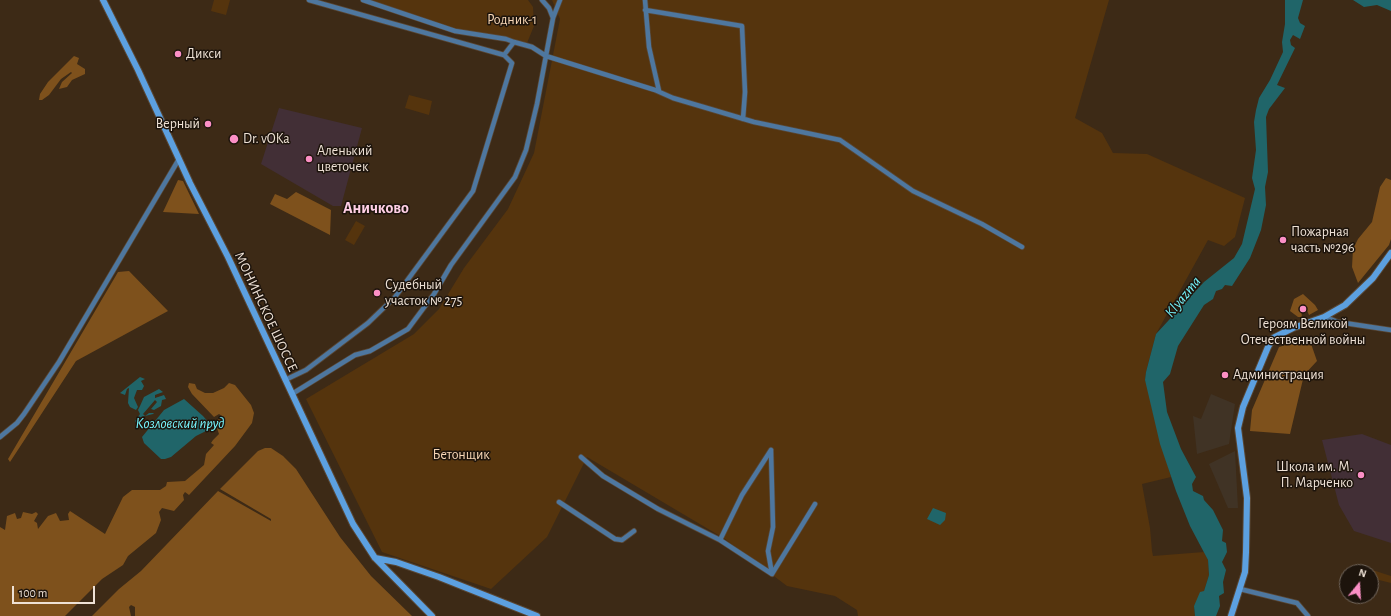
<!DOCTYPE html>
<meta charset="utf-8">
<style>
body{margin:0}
#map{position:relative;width:1391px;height:616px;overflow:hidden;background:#3d2a16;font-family:"Alegreya Sans",sans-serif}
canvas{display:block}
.north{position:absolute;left:1339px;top:564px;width:40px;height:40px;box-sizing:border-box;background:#1d140c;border:1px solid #71665c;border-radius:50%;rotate:18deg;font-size:11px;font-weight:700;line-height:16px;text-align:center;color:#eee1d5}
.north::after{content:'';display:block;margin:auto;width:14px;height:18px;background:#fb8fc5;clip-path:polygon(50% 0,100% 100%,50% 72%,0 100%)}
.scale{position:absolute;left:12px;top:586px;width:83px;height:18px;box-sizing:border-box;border:2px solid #eee1d5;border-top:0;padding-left:5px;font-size:12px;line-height:14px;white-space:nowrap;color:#eee1d5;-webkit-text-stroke:3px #1d140c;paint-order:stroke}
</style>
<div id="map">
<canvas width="1391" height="616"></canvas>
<div class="north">N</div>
<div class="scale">100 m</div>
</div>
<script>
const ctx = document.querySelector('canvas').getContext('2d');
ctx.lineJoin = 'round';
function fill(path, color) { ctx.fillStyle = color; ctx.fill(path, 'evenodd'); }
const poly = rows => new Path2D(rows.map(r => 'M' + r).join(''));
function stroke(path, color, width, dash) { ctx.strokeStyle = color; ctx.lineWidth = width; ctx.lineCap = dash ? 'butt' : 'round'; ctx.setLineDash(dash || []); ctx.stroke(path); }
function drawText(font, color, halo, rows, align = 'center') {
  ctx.font = font + ' "Alegreya Sans",sans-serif'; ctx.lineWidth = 3; ctx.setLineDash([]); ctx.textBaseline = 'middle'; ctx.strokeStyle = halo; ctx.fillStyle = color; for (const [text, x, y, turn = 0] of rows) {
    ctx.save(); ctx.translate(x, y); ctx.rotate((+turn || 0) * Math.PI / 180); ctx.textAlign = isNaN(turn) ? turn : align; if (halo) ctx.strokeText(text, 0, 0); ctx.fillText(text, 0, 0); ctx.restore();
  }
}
const commercial = poly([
 [1211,394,1235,404,1229,444,1197,454,1193,416,1201,419],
 [1235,451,1238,508,1228,508,1209,464]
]);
const education = poly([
 [279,108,362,128,341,206,333,206,261,164],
 [1362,434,1391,445,1391,543,1354,531,1339,505,1322,440]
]);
const green = poly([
 [214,0,230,0,226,15,211,11],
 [372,0,528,0,533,7,534,26,527,43,441,29],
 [552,0,1109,0,1075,118,1102,133,1113,153,1147,154,1245,198,1235,237,1224,246,1208,240,1156,334,1146,372,1145,380,1150,393,1152,408,1171,477,1142,484,1150,528,1152,551,1153,556,1204,552,1208,560,1209,575,1204,591,1194,606,1195,616,858,616,857,610,835,596,787,586,725,539,587,457,547,537,491,589,382,552,306,399,414,334,439,309,464,268,508,209,534,153,560,19],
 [409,95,432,101,429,115,405,108],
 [356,221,365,226,354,245,345,240],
 [1360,566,1391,576,1391,583,1371,578,1371,572,1359,572]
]);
const forest = poly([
 [74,56,79,58,77,64,85,69,85,74,72,80,67,87,59,89,62,82,72,73,71,72,61,79,49,95,42,100,39,100,40,94,48,82],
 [1386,178,1391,180,1391,239,1389,245,1358,283,1352,267,1353,249,1358,239,1372,222,1380,187],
 [178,180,183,181,199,214,163,212],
 [296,192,331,210,330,235,270,204,275,194,287,199],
 [129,271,168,311,76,361,10,462,8,459,118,272],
 [1303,294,1315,305,1318,310,1309,315,1306,308,1301,309,1302,317,1298,317,1290,311,1294,299],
 [1309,338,1317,361,1304,375,1290,434,1250,431,1252,410,1279,347],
 [189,383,195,384,197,389,205,393,213,393,224,388,229,383,235,385,251,405,254,413,252,423,235,446,189,495,185,492,183,495,184,500,174,511,162,508,159,512,161,520,156,533,128,556,123,565,102,579,65,616,0,616,0,527,5,530,7,516,15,513,17,519,21,518,23,512,32,514,36,512,38,514,34,521,37,523,38,529,48,516,56,513,60,521,69,520,68,514,70,511,105,534,123,497,132,490,160,490,166,486,167,482,185,481,204,465,206,454,214,445,211,443,213,440,219,434,215,422,222,416,219,414,214,417,192,394,188,387],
 [265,448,271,448,283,456,296,469,340,537,371,576,412,616,135,616,135,607,131,605,129,607,131,616,92,616,119,589,141,571,218,491,271,521,271,519,220,489,258,451]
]);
const water = poly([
 [1285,0,1303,0,1298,18,1300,23,1305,26,1300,39,1293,35,1290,40,1291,45,1295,48,1277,85,1285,88,1269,109,1266,117,1268,172,1265,187,1266,205,1261,230,1250,258,1232,286,1225,285,1222,289,1216,291,1213,299,1204,305,1178,346,1170,374,1163,382,1167,412,1181,449,1196,477,1192,484,1193,491,1203,496,1204,500,1213,510,1223,530,1222,541,1226,543,1227,552,1222,562,1226,570,1223,582,1224,593,1219,596,1220,606,1216,616,1195,616,1194,606,1200,592,1204,591,1209,575,1208,560,1190,526,1176,491,1160,444,1145,380,1146,372,1156,334,1204,282,1234,258,1242,244,1255,189,1252,178,1256,150,1254,122,1256,110,1259,98,1270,80,1283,52,1282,42,1285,24],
 [1353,0,1391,0,1391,11,1377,5,1364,7],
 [140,377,145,379,141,381,144,386,142,390,137,390,134,398,138,407,136,410,130,407,128,403,129,388,127,389,125,395,120,393],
 [159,389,163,392,155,395,155,398,164,395,166,399,162,400,161,406,154,410,151,409,157,402,155,400,143,414,145,416,149,413,154,413,153,414,137,418,142,427,140,428,135,421,140,414,138,410,140,406,144,397],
 [184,399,203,416,210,424,210,429,196,436,171,457,165,459,161,459,144,443,142,437,164,410],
 [933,508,946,513,945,520,940,525,927,519]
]);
const street = poly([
 [363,0,455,31,506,39,514,42],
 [542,0,549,8,553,18],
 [645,0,649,47,659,91],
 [645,10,742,26,745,92,743,119],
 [504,55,514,42,532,47,546,56,655,90,673,98,754,122,840,140,913,191,982,224,1022,247],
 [1325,317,1338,322,1391,330],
 [285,380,306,370,368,323,395,297,473,191,512,63,504,55,309,0],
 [292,394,355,355,370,351,408,329,434,294,451,265,515,177,526,150,537,104,553,18,560,0],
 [0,437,17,423,24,414,59,362,179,159],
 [771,450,773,527,768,551,772,574],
 [581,457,603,476,658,509,720,540,742,495,771,450],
 [559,502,615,539,622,540,634,531],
 [720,540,772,574],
 [772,574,815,504],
 [1240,589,1297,603,1308,616]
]);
const secondary = poly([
 [103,0,138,70,190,183,228,257,353,524,375,558,432,616],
 [375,558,396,562,439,577,537,616],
 [1231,616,1245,572,1246,552,1247,498,1238,428,1243,407,1268,347,1273,338,1293,328,1324,317,1345,305,1373,278,1391,253]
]);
const markers = [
 [178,54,4,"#fb8fc5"],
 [208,124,4,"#fb8fc5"],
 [234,139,5,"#fb8fc5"],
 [309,159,4,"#fb8fc5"],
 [1283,240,4,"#fb8fc5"],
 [377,293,4,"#fb8fc5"],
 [1303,309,4,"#fb8fc5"],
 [1225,375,4,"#fb8fc5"],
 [1361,475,4,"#fb8fc5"]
];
const parkNames = [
 ["Родник-1",512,20],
 ["Бетонщик",461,455]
];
const poiNames = [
 ["Дикси",186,54],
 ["Верный",200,124,"right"],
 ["Dr. vOKa",243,139],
 ["Аленький",317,151],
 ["цветочек",317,167],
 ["Пожарная",1291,232],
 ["часть №296",1291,248],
 ["Судебный",385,285],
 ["участок № 275",385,301],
 ["Героям Великой",1303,324,"center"],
 ["Отечественной войны",1303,340,"center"],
 ["Администрация",1233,375],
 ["Школа им. М.",1353,467,"right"],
 ["П. Марченко",1353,483,"right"]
];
const streetNames = [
 ["МОНИНСКОЕ ШОССЕ",266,312,65]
];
const waterNames = [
 ["Klyazma",1183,297,-51],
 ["Козловский пруд",180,423]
];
const quarterNames = [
 ["Аничково",376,208]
];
fill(commercial, '#403325');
fill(education, '#422f36');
fill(green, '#55340d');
fill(forest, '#7e511c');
fill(water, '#206569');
stroke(street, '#594735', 6);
stroke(secondary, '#594735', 8);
stroke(street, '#4e779f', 4.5);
stroke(secondary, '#5ca0e0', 6);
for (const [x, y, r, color] of markers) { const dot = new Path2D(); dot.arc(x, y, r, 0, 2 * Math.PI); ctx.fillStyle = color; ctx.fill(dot); stroke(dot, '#1d140c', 1.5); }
drawText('14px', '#f8d7b6', '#1d140c', parkNames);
drawText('14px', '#eee1d5', '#1d140c', poiNames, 'left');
drawText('14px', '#eee1d5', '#1d140c', streetNames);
drawText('italic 15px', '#76f6fe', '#1d140c', waterNames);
drawText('bold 16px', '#ffcfe5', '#1d140c', quarterNames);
</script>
